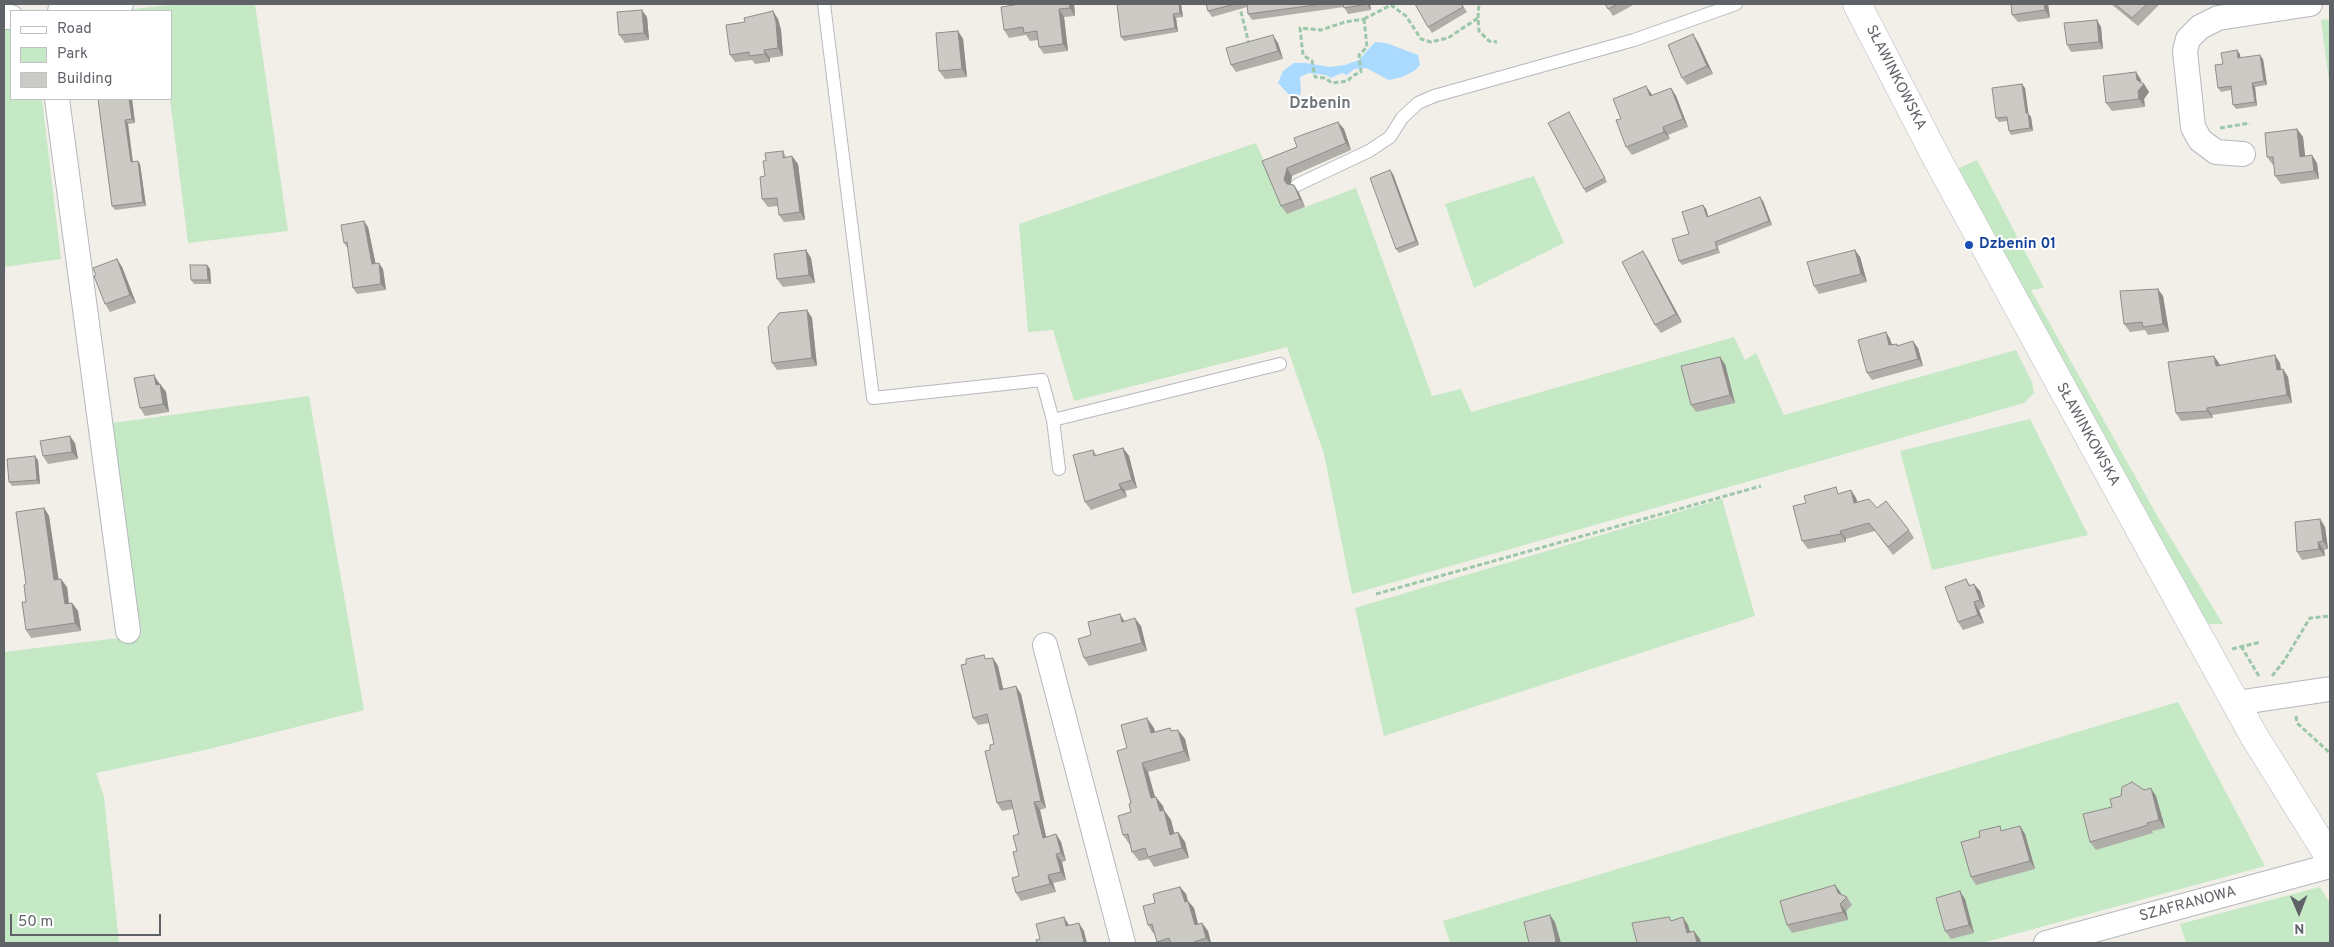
<!DOCTYPE html>
<meta charset="utf-8">
<style>
body{margin:0}
#map{position:relative;width:2334px;height:947px;overflow:hidden;background:#f1efe8;font-family:Overpass,sans-serif}
canvas{display:block}
.frame{position:absolute;inset:0;border:5px solid #5f6368;pointer-events:none}
.legend{position:absolute;left:10px;top:10px;width:162px;height:90px;box-sizing:border-box;background:#fff;border:1px solid #bfc1c3;margin:0;padding:6px 9px;list-style:none;font-size:15px;color:#5f6368}
.legend li{display:flex;align-items:center;gap:10px;height:25px}
.legend b{width:25px;border:1px solid #bfc1c3}
.north{position:absolute;left:2274px;top:887px;width:50px;height:50px;-webkit-text-stroke:4px #fff;paint-order:stroke;rotate:179deg;font-size:14px;font-weight:700;line-height:20px;text-align:center;color:#5f6368}
.north::after{content:'';display:block;margin:auto;width:18px;height:22px;background:#5f6368;clip-path:polygon(50% 0,100% 100%,50% 72%,0 100%)}
.scale{position:absolute;left:10px;top:914px;width:151px;height:22px;box-sizing:border-box;border:2px solid #5f6368;border-top:0;padding-left:6px;font-size:15px;line-height:18px;white-space:nowrap;color:#5f6368;-webkit-text-stroke:4px #fff;paint-order:stroke}
</style>
<div id="map">
<canvas width="2334" height="947"></canvas>
<div class="frame"></div>
<ul class="legend">
<li><b style="height:6px;background:#fff"></b>Road</li>
<li><b style="height:14px;background:#c5e8c5"></b>Park</li>
<li><b style="height:14px;background:#cccac5"></b>Building</li>
</ul>
<div class="north">N</div>
<div class="scale">50 m</div>
</div>
<script>
const ctx = document.querySelector('canvas').getContext('2d');
ctx.lineJoin = 'round';
function fill(path, color) { ctx.fillStyle = color; ctx.fill(path, 'evenodd'); }
const poly = rows => new Path2D(rows.map(r => 'M' + r).join(''));
function stroke(path, color, width, dash) { ctx.strokeStyle = color; ctx.lineWidth = width; ctx.lineCap = dash ? 'butt' : 'round'; ctx.setLineDash(dash || []); ctx.stroke(path); }
function drawText(font, color, halo, rows, align = 'center') {
  ctx.font = font + ' Overpass,sans-serif'; ctx.lineWidth = 4; ctx.setLineDash([]); ctx.textBaseline = 'middle'; ctx.strokeStyle = halo; ctx.fillStyle = color; for (const [text, x, y, turn = 0] of rows) {
    ctx.save(); ctx.translate(x, y); ctx.rotate((+turn || 0) * Math.PI / 180); ctx.textAlign = isNaN(turn) ? turn : align; if (halo) ctx.strokeText(text, 0, 0); ctx.fillText(text, 0, 0); ctx.restore();
  }
}
const green = poly([
 [178,4,255,4,288,231,188,243,170,99,171,11,116,11],
 [2330,19,2330,89,2321,20],
 [4,24,11,24,11,99,42,99,61,259,4,267],
 [1256,143,1287,214,1356,188,1432,396,1461,389,1471,412,1734,337,1745,360,1756,353,1784,415,2016,350,2032,382,2034,393,2024,403,1352,594,1324,454,1287,347,1074,401,1053,330,1028,332,1019,224],
 [1977,160,2044,288,2031,290,2159,519,2223,624,2206,624,1955,170],
 [1534,176,1564,243,1474,288,1445,204],
 [309,396,364,710,205,750,96,773,104,797,119,943,4,943,4,652,135,636,106,424],
 [2030,419,2088,535,1932,570,1900,451],
 [1722,499,1755,616,1384,736,1355,608],
 [2178,702,2265,866,1982,943,1450,943,1443,921],
 [2320,887,2330,903,2330,943,2186,943,2180,924]
]);
const water = poly([
 [1375,42,1386,43,1418,55,1420,65,1414,71,1402,77,1389,80,1366,68,1354,69,1347,75,1342,73,1331,78,1326,75,1309,73,1300,77,1301,91,1299,98,1291,97,1278,83,1283,71,1294,63,1306,63,1330,67,1345,65,1359,60]
]);
const path = poly([
 [1239,4,1249,44],
 [1478,18,1479,4],
 [1364,19,1367,47,1359,55,1361,72,1352,76,1348,81,1332,83,1325,78,1315,77,1312,61,1303,55,1300,28,1321,30,1345,22,1364,19],
 [1364,19,1391,5,1406,16,1421,39,1431,42,1448,38,1478,18,1479,31,1489,41,1497,42],
 [2220,128,2250,123],
 [1376,594,1761,486],
 [2241,646,2260,678],
 [2232,649,2261,642],
 [2272,676,2284,661,2310,618,2330,616],
 [2296,716,2297,723,2330,753]
]);
const service = poly([
 [824,4,873,398,1042,380,1053,420,1059,469],
 [1297,185,1369,151,1390,137,1402,118,1418,103,1434,96,1634,40,1736,4],
 [1053,420,1280,364]
]);
const minor = poly([
 [60,11,121,4],
 [4,17,11,17],
 [57,99,128,631],
 [2243,154,2216,152,2200,140,2193,127,2185,51,2188,39,2200,27,2218,18,2310,4],
 [1045,645,1123,943],
 [2236,703,2330,689],
 [2046,943,2330,866]
]);
const tertiary = poly([
 [1857,4,1936,157,2157,561,2254,736,2330,858]
]);
const wall = poly([
 [1020,4,1074,4,1075,16,1064,17,1068,51,1044,54,1039,47,1038,40,1030,41,1026,35,1009,38,1004,30],
 [1181,4,1183,17,1176,18,1178,32,1124,41,1121,37],
 [1206,4,1370,4,1371,10,1348,14,1344,7,1252,20,1248,14,1247,7,1212,17,1208,11],
 [1462,4,1467,12,1432,33,1428,27],
 [1605,4,1635,4,1613,16],
 [2048,4,2050,18,2018,22,2012,15],
 [2111,4,2160,4,2138,26],
 [647,17,649,40,625,43,619,35],
 [778,19,781,30,783,56,770,58,770,62,755,64,752,60,735,62,730,55],
 [2097,20,2101,27,2103,49,2071,52,2067,45],
 [958,31,963,39,967,77,945,79,939,71],
 [1698,42,1713,74,1687,85,1682,78],
 [1278,43,1283,59,1236,72,1231,65],
 [2240,54,2240,58,2263,59,2267,85,2255,87,2257,106,2236,109,2233,105,2231,90,2221,92,2218,88,2223,64],
 [2136,72,2141,80,2141,83,2144,84,2149,92,2144,99,2145,107,2112,111,2106,103],
 [1671,88,1676,96,1688,127,1668,135,1670,139,1632,155,1626,147,1621,119,1651,93,1652,95],
 [2025,88,2028,113,2031,117,2033,131,2011,135,2009,131,2007,121,1999,122,1996,118],
 [98,99,132,99,135,123,128,124,133,161,140,164,146,206,115,210,112,206],
 [1569,112,1607,182,1586,193,1584,189],
 [1338,122,1344,129,1351,150,1292,176,1290,185,1294,185,1299,193,1305,207,1287,214,1281,206,1262,161,1297,147],
 [2297,129,2303,137,2305,156,2317,163,2319,179,2281,184,2275,176,2274,165,2273,165,2267,157],
 [783,151,786,157,798,164,805,220,784,222,779,215,778,206,768,207,762,199,766,161],
 [1393,174,1419,245,1399,253,1396,249],
 [1763,201,1772,225,1718,246,1720,253,1682,265,1679,261,1689,234,1703,205,1706,209,1708,217],
 [368,227,375,263,383,269,386,290,357,294,353,288,348,249,344,243],
 [806,250,811,258,815,283,783,287,777,279],
 [1855,250,1860,257,1867,282,1819,294,1814,286],
 [117,259,122,267,136,303,110,312,105,304,96,275],
 [1648,259,1682,322,1661,333,1655,325],
 [207,265,210,269,211,284,194,284,191,280],
 [2163,296,2169,332,2148,335,2145,330,2130,332,2124,324],
 [807,310,812,318,817,366,777,370,772,363],
 [1886,332,1890,339,1892,345,1918,348,1923,366,1872,380,1867,373],
 [2219,363,2220,365,2280,363,2281,370,2283,369,2288,377,2292,403,2212,415,2213,418,2181,421,2176,413],
 [1725,364,1735,403,1696,412,1691,405],
 [159,383,160,384,166,392,169,412,145,416,140,408],
 [75,443,78,459,48,464,43,456],
 [1123,448,1129,456,1137,488,1125,491,1127,497,1091,510,1085,502,1093,450,1097,456],
 [38,460,40,484,12,486,9,482],
 [1851,490,1856,498,1857,502,1877,508,1909,530,1914,538,1893,555,1875,531,1846,539,1846,542,1808,549,1802,541,1840,493],
 [44,508,49,516,58,580,67,587,69,604,72,603,78,611,81,631,31,638,26,630,26,584],
 [2320,519,2325,527,2328,549,2324,550,2325,556,2302,560,2297,552],
 [1966,579,1970,585,1980,591,1985,607,1979,610,1984,623,1963,630,1958,622],
 [1125,621,1141,626,1147,651,1089,666,1084,658,1091,635],
 [993,658,998,666,1003,689,1021,694,1046,808,1040,810,1046,837,1056,834,1061,842,1066,861,1062,862,1066,880,1053,883,1056,892,1021,901,1016,893,1019,876,1017,851,1019,834,1013,809,1002,811,997,803,990,750,994,744,989,723,978,725,973,718,987,659],
 [1154,728,1155,732,1170,728,1172,731,1178,730,1185,739,1190,761,1148,772,1155,797,1163,806,1164,810,1171,820,1174,833,1178,832,1185,842,1189,858,1154,867,1149,859,1139,861,1132,852,1130,845,1123,835,1131,812,1127,748],
 [2144,790,2156,796,2165,828,2152,831,2153,833,2096,850,2090,842,2112,807],
 [2020,826,2025,834,2035,869,1976,885,1971,877,2003,831],
 [1835,885,1841,895,1847,897,1852,905,1846,911,1848,920,1792,933,1787,925],
 [1180,887,1186,894,1188,901,1194,908,1198,924,1202,923,1208,931,1211,943,1158,943,1157,942,1154,933,1153,933,1148,925,1155,903],
 [1965,899,1974,933,1951,939,1945,931]
]);
const shadedWall = poly([
 [1069,4,1074,4,1075,16,1070,8],
 [1179,4,1181,4,1183,17,1180,13],
 [1367,4,1370,4,1371,10],
 [2044,4,2048,4,2050,18,2045,10],
 [1059,9,1064,17,1068,51,1063,44],
 [642,10,647,17,649,40,644,33],
 [773,11,778,19,781,30,783,56,778,48],
 [1173,14,1176,18,1178,32,1175,28],
 [2097,20,2101,27,2103,49,2099,42],
 [958,31,963,39,967,77,962,69],
 [1693,34,1698,42,1713,74,1707,66],
 [1273,35,1278,43,1283,59,1278,51],
 [764,50,770,58,770,62,765,54],
 [2237,50,2240,54,2241,62,2238,58],
 [2260,55,2263,59,2267,85,2264,81],
 [2136,72,2141,80,2142,87,2144,84,2149,92,2144,99,2145,107,2139,99],
 [2252,83,2255,87,2257,106,2255,102],
 [2022,84,2025,88,2029,117,2026,113],
 [1646,86,1651,93,1656,104,1650,96],
 [1671,88,1676,96,1688,127,1683,119],
 [129,99,132,99,135,123,132,119],
 [2028,113,2031,117,2033,131,2030,128],
 [125,120,128,124,133,166,131,162],
 [1338,122,1344,129,1351,150,1346,143],
 [1663,127,1668,135,1670,139,1664,132],
 [2297,129,2303,137,2306,164,2300,157],
 [2312,155,2317,163,2319,179,2314,171],
 [792,156,798,164,805,220,800,212],
 [138,161,140,164,146,206,143,202],
 [1287,168,1292,176,1290,188,1284,180],
 [1390,170,1393,174,1419,245,1416,241],
 [1294,185,1299,193,1305,207,1300,199],
 [1760,197,1763,201,1772,225,1769,221],
 [1703,205,1706,209,1710,221,1707,217],
 [364,221,368,227,377,270,372,264],
 [806,250,811,258,815,283,809,275],
 [1855,250,1860,257,1867,282,1861,274],
 [1643,251,1648,259,1682,322,1676,314],
 [117,259,122,267,136,303,130,295],
 [379,263,383,269,386,290,381,284],
 [207,265,210,269,211,284,208,280],
 [2158,289,2163,296,2169,332,2163,324],
 [807,310,812,318,817,366,812,358],
 [1886,332,1890,339,1894,352,1889,345],
 [1913,341,1918,348,1923,366,1918,359],
 [2275,355,2280,363,2282,378,2277,370],
 [2214,356,2219,363,2221,373,2216,366],
 [1720,357,1725,364,1735,403,1730,395],
 [2283,369,2288,377,2292,403,2287,395],
 [154,375,159,383,161,393,156,385],
 [160,384,166,392,169,412,163,404],
 [2207,408,2212,415,2213,418,2207,411],
 [70,436,75,443,78,459,72,452],
 [1123,448,1129,456,1137,488,1132,480],
 [35,456,38,460,40,484,37,480],
 [1119,484,1125,491,1127,497,1121,489],
 [1851,490,1856,498,1860,511,1854,503],
 [44,508,49,516,60,588,54,580],
 [2320,519,2325,527,2328,549,2323,541],
 [1840,531,1846,539,1846,542,1841,534],
 [2318,542,2324,550,2325,556,2319,549],
 [61,579,67,587,70,612,65,604],
 [1974,584,1980,591,1985,607,1980,600],
 [1974,602,1979,610,1984,623,1978,615],
 [72,603,78,611,81,631,75,623],
 [1120,614,1125,622,1122,622],
 [1135,618,1141,626,1147,651,1142,643],
 [993,658,998,666,1005,697,1000,690],
 [1016,686,1021,694,1046,808,1041,801],
 [1147,718,1154,728,1157,742,1151,733],
 [1178,730,1185,739,1190,761,1184,751],
 [1142,763,1148,772,1158,808,1151,798],
 [2151,788,2156,796,2165,828,2159,820],
 [1156,797,1163,806,1164,810,1171,820,1177,844,1170,835,1160,811],
 [1034,802,1040,810,1048,845,1043,838],
 [2020,826,2025,834,2035,869,2030,861],
 [1178,832,1185,842,1189,858,1182,848],
 [1056,834,1061,842,1066,861,1061,853],
 [1056,854,1062,862,1066,880,1061,872],
 [1048,875,1053,883,1056,892,1050,884],
 [1835,885,1841,893,1843,901,1838,893],
 [1180,887,1186,894,1190,909,1185,902],
 [1960,891,1965,899,1974,933,1969,925],
 [1188,901,1194,908,1200,932,1195,925],
 [1840,904,1846,911,1848,920,1843,912],
 [1550,915,1555,922,1561,943,1556,943],
 [1064,917,1069,925,1071,934,1066,926],
 [1683,917,1688,925,1693,941,1687,933],
 [1079,923,1084,931,1087,943,1084,943,1084,942],
 [1202,923,1208,931,1211,943,1210,943,1206,938],
 [1694,931,1700,939,1701,943,1697,943]
]);
const building = poly([
 [1020,4,1069,4,1070,8,1059,9,1063,44,1039,47,1037,31,1024,33,1023,27,1004,30,1001,7,1020,4],
 [1117,4,1179,4,1180,13,1173,14,1175,28,1121,37,1117,4],
 [1206,4,1235,4,1208,11,1206,4],
 [1247,4,1322,4,1248,14,1247,4],
 [1343,4,1367,4,1344,8,1343,4],
 [1415,4,1461,4,1463,7,1428,27,1415,4],
 [1605,4,1618,4,1608,9,1605,4],
 [2011,4,2044,4,2045,10,2012,15,2011,4],
 [2115,4,2147,4,2132,18,2115,4],
 [642,10,644,33,619,35,617,12,642,10],
 [773,11,776,22,778,48,764,50,765,54,749,56,749,52,730,55,726,25,745,22,744,18,773,11],
 [2097,20,2099,42,2067,45,2064,23,2097,20],
 [958,31,962,69,939,71,936,33,958,31],
 [1693,34,1707,66,1682,78,1668,45,1693,34],
 [1273,35,1278,51,1231,65,1226,48,1273,35],
 [2237,50,2238,58,2260,55,2264,81,2252,83,2255,102,2233,105,2231,86,2218,88,2215,65,2223,64,2221,53,2237,50],
 [2136,72,2137,80,2144,84,2138,91,2139,99,2106,103,2103,76,2136,72],
 [2022,84,2026,113,2028,113,2030,128,2009,131,2007,117,1996,118,1992,88,2022,84],
 [1646,86,1650,96,1671,88,1683,119,1663,127,1664,132,1626,147,1616,120,1621,119,1613,99,1646,86],
 [98,99,129,99,132,119,125,120,131,162,138,161,143,202,112,206,98,99],
 [1569,112,1605,178,1584,189,1548,123,1569,112],
 [1338,122,1346,143,1287,168,1284,180,1287,184,1294,185,1300,199,1281,206,1262,161,1297,147,1294,138,1338,122],
 [2297,129,2300,157,2312,155,2314,171,2275,176,2273,157,2267,157,2265,133,2297,129],
 [783,151,783,158,792,156,800,212,779,215,777,198,762,199,760,177,765,176,763,161,766,161,765,153,783,151],
 [1390,170,1416,241,1396,249,1370,178,1390,170],
 [1760,197,1769,221,1715,242,1717,249,1679,261,1672,239,1689,234,1682,212,1703,205,1707,217,1760,197],
 [364,221,372,264,379,263,381,284,353,288,347,242,344,243,341,225,364,221],
 [806,250,809,275,777,279,774,254,806,250],
 [1855,250,1861,274,1814,286,1807,262,1855,250],
 [1643,251,1676,314,1655,325,1622,262,1643,251],
 [117,259,130,295,105,304,94,276,96,275,93,268,117,259],
 [190,265,207,265,208,280,191,280,190,265],
 [2158,289,2163,324,2143,327,2142,322,2124,324,2120,291,2158,289],
 [807,310,812,358,772,363,768,327,779,313,807,310],
 [1886,332,1889,345,1897,344,1897,346,1913,341,1918,359,1867,373,1858,340,1886,332],
 [2275,355,2277,370,2283,369,2287,395,2207,408,2207,411,2176,413,2168,362,2214,356,2216,366,2275,355],
 [1720,357,1730,395,1691,405,1681,366,1720,357],
 [154,375,156,385,160,384,163,404,140,408,134,378,154,375],
 [70,436,72,452,43,456,40,441,70,436],
 [1123,448,1132,480,1119,484,1121,489,1085,502,1073,455,1093,450,1094,456,1123,448],
 [35,456,37,480,9,482,7,459,35,456],
 [1836,487,1838,494,1851,490,1854,503,1869,499,1877,508,1886,501,1909,530,1888,547,1869,523,1840,531,1841,534,1802,541,1793,506,1806,503,1804,496,1836,487],
 [44,508,54,580,61,579,65,604,72,603,75,623,26,630,22,602,26,602,24,585,26,584,16,512,44,508],
 [2320,519,2323,541,2318,542,2319,549,2297,552,2295,522,2320,519],
 [1966,579,1969,586,1974,584,1980,600,1974,602,1978,615,1958,622,1945,587,1966,579],
 [1120,614,1122,622,1135,618,1142,643,1084,658,1078,639,1091,635,1088,622,1120,614],
 [984,655,985,659,993,658,1000,690,1016,686,1041,801,1034,802,1043,838,1056,834,1061,853,1056,854,1061,872,1048,875,1050,884,1016,893,1012,878,1019,876,1013,852,1017,851,1013,836,1019,834,1011,800,997,803,985,751,990,750,990,745,994,744,987,714,973,718,961,665,966,664,966,659,984,655],
 [1147,718,1151,733,1170,728,1171,731,1178,730,1184,751,1142,763,1151,798,1156,797,1160,811,1164,810,1170,835,1178,832,1182,848,1148,857,1145,848,1132,852,1128,834,1123,835,1118,816,1131,812,1129,804,1131,803,1117,751,1127,748,1121,725,1147,718],
 [2132,782,2144,790,2151,788,2159,820,2147,823,2148,825,2090,842,2083,814,2112,807,2110,799,2121,796,2122,787,2132,782],
 [2000,826,2001,831,2020,826,2030,861,1971,877,1961,842,1980,837,1979,831,2000,826],
 [1835,885,1838,893,1847,897,1840,904,1843,912,1787,925,1780,901,1835,885],
 [1180,887,1185,902,1188,901,1195,925,1202,923,1206,938,1194,942,1194,943,1171,943,1169,938,1157,942,1152,924,1148,925,1143,906,1155,903,1153,894,1180,887],
 [1960,891,1969,925,1945,931,1936,898,1960,891],
 [1550,915,1555,936,1556,943,1529,943,1524,922,1550,915],
 [1064,917,1066,926,1079,923,1084,942,1079,943,1037,943,1036,940,1040,939,1036,924,1064,917],
 [1669,917,1671,921,1683,917,1687,933,1694,931,1697,943,1637,943,1632,923,1669,917]
]);
const markers = [
 [1969,245,5,"#1a4fb4"]
];
const streetNames = [
 ["SŁAWINKOWSKA",1895,78,63],
 ["SŁAWINKOWSKA",2087,435,61],
 ["SZAFRANOWA",2188,905,-15]
];
const transitNames = [
 ["Dzbenin 01",1979,245]
];
const neighbourhoodNames = [
 ["Dzbenin",1320,105]
];
fill(green, '#c5e8c5');
fill(water, '#aadaff');
stroke(service, '#b5b8bc', 14);
stroke(minor, '#b5b8bc', 26);
stroke(tertiary, '#b5b8bc', 29);
stroke(path, '#9cc7a9', 3, [5, 2.5]);
stroke(service, '#fff', 12);
stroke(minor, '#fff', 24);
stroke(tertiary, '#fff', 28);
fill(wall, '#afaea9');
fill(shadedWall, '#8f8d8a');
fill(building, '#cccac5');
stroke(building, '#8f8d8a', 1);
for (const [x, y, r, color] of markers) { const dot = new Path2D(); dot.arc(x, y, r, 0, 2 * Math.PI); ctx.fillStyle = color; ctx.fill(dot); stroke(dot, '#fff', 2); }
drawText('15px', '#5f6368', '#fff', streetNames);
drawText('bold 15px', '#164399', '#fff', transitNames, 'left');
drawText('bold 16px', '#70757a', '#fff', neighbourhoodNames);
</script>
